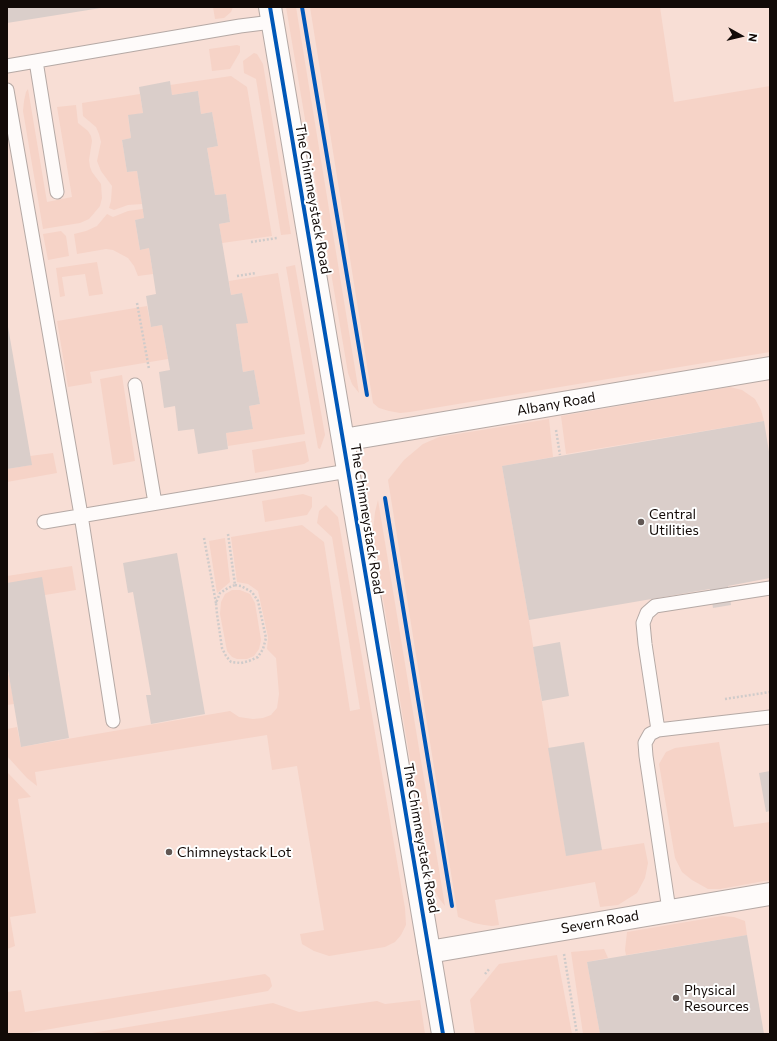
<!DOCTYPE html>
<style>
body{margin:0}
#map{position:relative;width:777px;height:1041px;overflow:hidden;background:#f5e6e1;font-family:Commissioner,sans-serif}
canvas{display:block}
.frame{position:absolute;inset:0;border:8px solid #120a07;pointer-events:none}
.north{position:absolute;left:721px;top:16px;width:40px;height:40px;-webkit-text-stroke:3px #fff;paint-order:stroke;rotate:98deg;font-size:11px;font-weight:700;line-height:16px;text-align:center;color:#120a07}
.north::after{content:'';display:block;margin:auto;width:14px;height:18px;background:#120a07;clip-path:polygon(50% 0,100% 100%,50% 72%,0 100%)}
</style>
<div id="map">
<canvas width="777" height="1041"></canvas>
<div class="frame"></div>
<div class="north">N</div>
</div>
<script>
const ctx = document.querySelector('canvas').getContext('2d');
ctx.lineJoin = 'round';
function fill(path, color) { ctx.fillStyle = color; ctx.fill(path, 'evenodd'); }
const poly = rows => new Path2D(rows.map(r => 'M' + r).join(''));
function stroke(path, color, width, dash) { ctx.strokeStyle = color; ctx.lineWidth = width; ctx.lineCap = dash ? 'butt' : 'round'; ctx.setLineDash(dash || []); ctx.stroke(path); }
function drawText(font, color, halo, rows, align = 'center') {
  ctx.font = font + ' Commissioner,sans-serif'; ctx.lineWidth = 4; ctx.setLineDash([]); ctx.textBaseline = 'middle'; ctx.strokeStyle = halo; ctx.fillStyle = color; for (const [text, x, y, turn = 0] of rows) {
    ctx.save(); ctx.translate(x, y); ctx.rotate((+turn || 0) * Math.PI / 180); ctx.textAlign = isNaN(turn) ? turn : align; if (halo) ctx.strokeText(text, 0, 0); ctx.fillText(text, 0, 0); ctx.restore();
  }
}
const built = poly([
 [7,7,770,7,770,1034,7,1034]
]);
const green = poly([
 [213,7,233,7,231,12,224,18,215,19],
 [286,7,296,7,359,393,352,384,348,373],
 [310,7,660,7,674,102,770,86,770,352,410,412,400,413,389,411,379,408,373,403],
 [237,45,240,46,240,52,230,69,212,71,209,49],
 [254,53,257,54,263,64,291,234,281,235,256,79,244,73,243,61],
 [231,76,247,87,272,236,222,243,219,224,230,222,226,194,215,195,207,148,218,146,212,112,201,114,198,91,172,95,170,85],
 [28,89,47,202,72,197,57,107,76,105,78,123,88,131,91,136,92,141,89,160,90,167,92,172,101,184,102,198,100,206,95,212,89,219,80,223,43,229,23,111,24,101,26,92],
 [140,94,143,113,128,116,131,138,122,140,127,172,137,171,142,204,128,205,114,210,109,208,111,201,112,186,101,171,97,161,101,142,99,134,96,127,83,116,82,103],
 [143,209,144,218,135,220,140,250,149,248,153,274,138,276,134,266,128,258,113,250,106,249,77,254,74,234,86,231,97,226,107,214,113,217,128,211],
 [61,231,66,236,69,256,48,260,43,234],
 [97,262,103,294,89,296,85,274,62,277,65,296,60,297,56,268],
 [295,265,325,435,320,449,318,448,286,267],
 [278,273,305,434,228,446,226,433,253,429,249,406,260,404,254,370,243,372,236,324,247,322,242,293,231,295,229,281],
 [147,306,151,327,162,325,168,359,90,372,92,383,68,387,57,321],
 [122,375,135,461,113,465,100,379],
 [730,387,742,390,755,399,761,410,764,421,566,454,561,416],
 [549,419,553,457,502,466,529,620,566,855,644,843,648,863,645,878,637,893,618,905,600,907,595,882,495,900,499,925,492,926,484,925,474,923,458,917,388,480,404,460,423,444,439,437],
 [305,441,309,461,304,464,255,473,252,450],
 [53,453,57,473,7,482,7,469,31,465,30,456],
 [303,494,312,497,312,507,307,515,265,522,262,501],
 [378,500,445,906,438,897,432,885,429,873,374,545,373,531,375,512],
 [326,505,338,517,405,908,406,925,401,935,395,942,385,947,329,956,314,951,302,944,300,934,324,930,297,766,272,770,267,735,35,772,37,786,27,778,7,756,7,729,17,727,21,747,230,711,239,717,253,719,263,718,271,715,277,708,279,694,276,658,267,649,268,637,258,591,248,584,237,582,231,537,302,525,324,542,350,711,360,709,332,537,317,523,319,511],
 [225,538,230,582,217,593,209,541],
 [72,566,76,590,45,595,7,583,7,576],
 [232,590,240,590,250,594,255,603,261,640,259,649,254,656,247,659,237,659,232,657,227,651,220,614,221,602,225,594],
 [9,675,14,704,7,705,7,676],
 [719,742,734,827,770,822,770,880,720,889,708,889,692,880,682,872,675,858,659,764,666,752,675,748],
 [7,772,31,797,18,799,36,913,10,917,15,946,7,949],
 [722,916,734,917,745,921,747,935,626,955,625,950,627,932],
 [604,949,608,958,587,962,600,1034,583,1034,571,952],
 [557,955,572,1034,475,1034,470,1000,499,964],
 [265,974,270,978,272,986,268,991,22,1034,7,1034,7,992,21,990,25,1012],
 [420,1000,425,1034,86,1034,273,1003,299,1012,377,1001,385,1004]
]);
const building = poly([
 [7,7,101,7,101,8,7,23],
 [170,81,172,95,198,91,201,114,212,112,218,146,207,148,215,195,226,194,230,222,219,224,231,295,242,293,248,323,236,324,243,372,254,370,260,404,249,406,253,429,226,433,228,449,198,454,194,429,178,431,175,406,164,408,159,372,170,370,162,325,151,327,146,296,156,294,153,274,149,248,140,250,135,220,144,218,142,204,137,171,127,172,122,140,131,138,128,115,143,113,139,87],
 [7,321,32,465,7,469],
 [764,421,770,458,770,578,728,586,731,605,713,608,710,589,529,620,502,466],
 [177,553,205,714,151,724,146,695,151,695,133,592,128,593,123,563],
 [42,577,69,738,21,747,7,664,7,583],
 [560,642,569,696,542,701,533,647],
 [584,742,602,850,566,856,548,748],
 [770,771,770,811,766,812,759,773],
 [747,935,764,1034,600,1034,587,962]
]);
const path = poly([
 [251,242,277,238],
 [237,276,256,273],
 [137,303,149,369],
 [556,430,560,455],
 [228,534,235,585],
 [204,538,216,603],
 [235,585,241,586,252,592,258,601,266,638,263,649,258,657,249,661,241,663,231,662,226,656,222,648,217,614,216,603,220,593,228,588,235,585],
 [725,699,770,692],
 [564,954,577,1034],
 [485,974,490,968]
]);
const service = poly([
 [36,61,57,192],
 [7,66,240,26,272,22],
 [7,90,81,515,113,721],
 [135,385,155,503],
 [44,522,348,471],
 [658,730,645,644,643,623,647,613,655,606,770,588],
 [669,910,646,756,645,743,650,734,658,730,770,717]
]);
const minor = poly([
 [270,7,443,1034],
 [343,440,770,368],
 [429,952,770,894]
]);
const cycleway = poly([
 [270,7,443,1034],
 [302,7,367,395],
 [385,498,452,906]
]);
const markers = [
 [641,522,4,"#615753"],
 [169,852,4,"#615753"],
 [676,998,4,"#615753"]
];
const streetNames = [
 ["The Chimneystack Road",313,199,80],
 ["Albany Road",556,404,-10],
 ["The Chimneystack Road",367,519,81],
 ["The Chimneystack Road",421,838,80],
 ["Severn Road",600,922,-10]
];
const poiNames = [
 ["Central",649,514],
 ["Utilities",649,530],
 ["Chimneystack Lot",177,852],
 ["Physical",684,990],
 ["Resources",684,1006]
];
fill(built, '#f8ded5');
fill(green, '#f6d3c7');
fill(building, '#daceca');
stroke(service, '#b5a9a5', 15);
stroke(minor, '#b5a9a5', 24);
stroke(path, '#cfcbca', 2.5, [2, 2]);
stroke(service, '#fefbfa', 13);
stroke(minor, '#fefbfa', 22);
stroke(cycleway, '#0057b8', 4);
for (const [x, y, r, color] of markers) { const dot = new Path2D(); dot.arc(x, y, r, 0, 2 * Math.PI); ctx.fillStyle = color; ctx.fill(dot); stroke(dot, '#fff', 1.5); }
drawText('14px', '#120a07', '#fff', streetNames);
drawText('14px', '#120a07', '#fff', poiNames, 'left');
</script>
